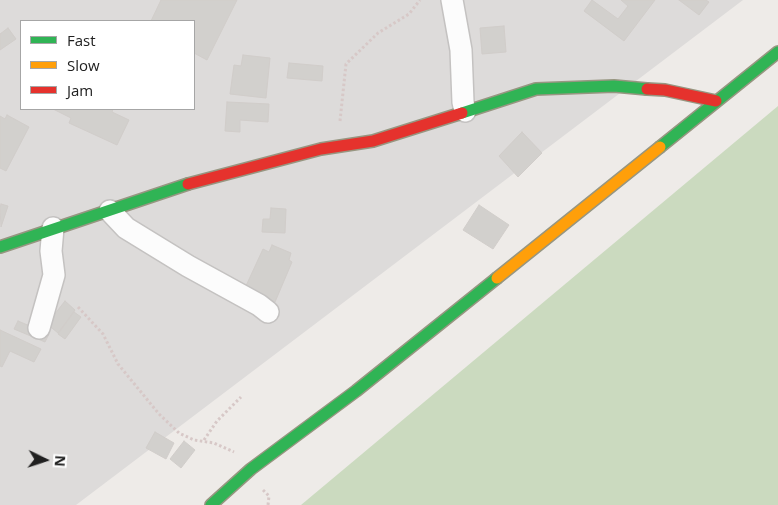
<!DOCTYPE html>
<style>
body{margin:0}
#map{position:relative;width:778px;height:505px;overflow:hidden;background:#eeebe8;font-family:"Open Sans",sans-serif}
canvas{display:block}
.legend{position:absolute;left:20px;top:20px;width:175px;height:90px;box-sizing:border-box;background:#fff;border:1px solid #a6a6a6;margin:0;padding:6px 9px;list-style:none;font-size:15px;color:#202020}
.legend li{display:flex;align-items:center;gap:10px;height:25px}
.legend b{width:25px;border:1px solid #a6a6a6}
.north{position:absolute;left:20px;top:435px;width:50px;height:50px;-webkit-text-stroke:4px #fff;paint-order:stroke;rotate:94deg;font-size:14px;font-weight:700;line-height:20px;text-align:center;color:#202020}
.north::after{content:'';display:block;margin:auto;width:18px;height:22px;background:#202020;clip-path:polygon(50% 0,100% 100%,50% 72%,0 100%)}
</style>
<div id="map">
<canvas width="778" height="505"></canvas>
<ul class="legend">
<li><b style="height:6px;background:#30b455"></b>Fast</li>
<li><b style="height:6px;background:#ff9f0a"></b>Slow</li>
<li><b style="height:6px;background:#e5322d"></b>Jam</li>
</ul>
<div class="north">N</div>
</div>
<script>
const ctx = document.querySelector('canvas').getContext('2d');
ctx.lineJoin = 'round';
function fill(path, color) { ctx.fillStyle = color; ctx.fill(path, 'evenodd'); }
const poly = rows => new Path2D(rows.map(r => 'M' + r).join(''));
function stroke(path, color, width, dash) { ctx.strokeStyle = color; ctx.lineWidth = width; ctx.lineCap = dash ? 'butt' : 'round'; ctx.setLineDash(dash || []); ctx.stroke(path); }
const residential = poly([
 [0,0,743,0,76,505,0,505],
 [21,21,194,21,194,109,21,109]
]);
const forest = poly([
 [778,106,778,505,301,505]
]);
const building = poly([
 [161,0,237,0,207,60,194,53,194,21,151,21,161,0],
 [592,0,618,19,628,6,621,0,655,0,624,41,584,11,592,0],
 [679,0,706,0,709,2,699,15,679,0],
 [504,26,506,52,482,54,480,28,504,26],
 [8,28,16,39,0,50,0,34,8,28],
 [243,55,270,58,266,98,230,94,234,65,241,66,243,55],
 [289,63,323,66,322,81,287,78,289,63],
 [227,102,269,104,268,122,240,120,240,132,225,131,227,102],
 [53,109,113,109,112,112,129,120,117,145,69,123,71,118,53,109],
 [7,115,29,127,6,171,0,168,0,116,5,119,7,115],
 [522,132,542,153,518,177,499,156,522,132],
 [1,204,8,206,1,227,0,208,1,204],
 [479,205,509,225,493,249,463,230,479,205],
 [271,208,286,209,285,233,262,232,263,219,270,219,271,208],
 [272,245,291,253,289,260,292,262,275,302,245,288,263,249,269,252,272,245],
 [65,301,75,310,58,333,47,324,65,301],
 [74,312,81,317,65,339,58,334,74,312],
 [18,321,49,334,45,342,14,329,18,321],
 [0,330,41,349,34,362,10,351,2,367,0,366,0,330],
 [155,432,174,443,166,459,146,448,155,432],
 [184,441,195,450,181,468,170,459,184,441]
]);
const path = poly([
 [340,121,346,64,378,33,409,14,420,0],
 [78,307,103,334,118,364,159,414,179,433,194,440,214,443,234,452],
 [204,440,217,421,241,397],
 [263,490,269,496,268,505]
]);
const street = poly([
 [452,0,461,50,463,102,465,111],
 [110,211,126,228,188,266,259,305,268,312],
 [39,328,54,275,51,251,53,228]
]);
const fast = poly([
 [462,113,536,89,614,86,647,89],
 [660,147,778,52],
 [0,247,188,184],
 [211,505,251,469,356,391,497,278]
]);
const slow = poly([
 [497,278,660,147]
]);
const jam = poly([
 [647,89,665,90,716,101],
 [188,184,321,149,373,141,462,113]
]);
fill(residential, '#dddbda');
fill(forest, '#cbdabf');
fill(building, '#d2d0cd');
stroke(building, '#d1cdca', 1);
stroke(street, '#c4c2c1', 24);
stroke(fast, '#979681', 14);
stroke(slow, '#979681', 14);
stroke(jam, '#979681', 14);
stroke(path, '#d7c8c7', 3, [2.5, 2.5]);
stroke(street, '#fcfcfc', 21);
stroke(fast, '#30b455', 11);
stroke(slow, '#ff9f0a', 11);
stroke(jam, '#e5322d', 11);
</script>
